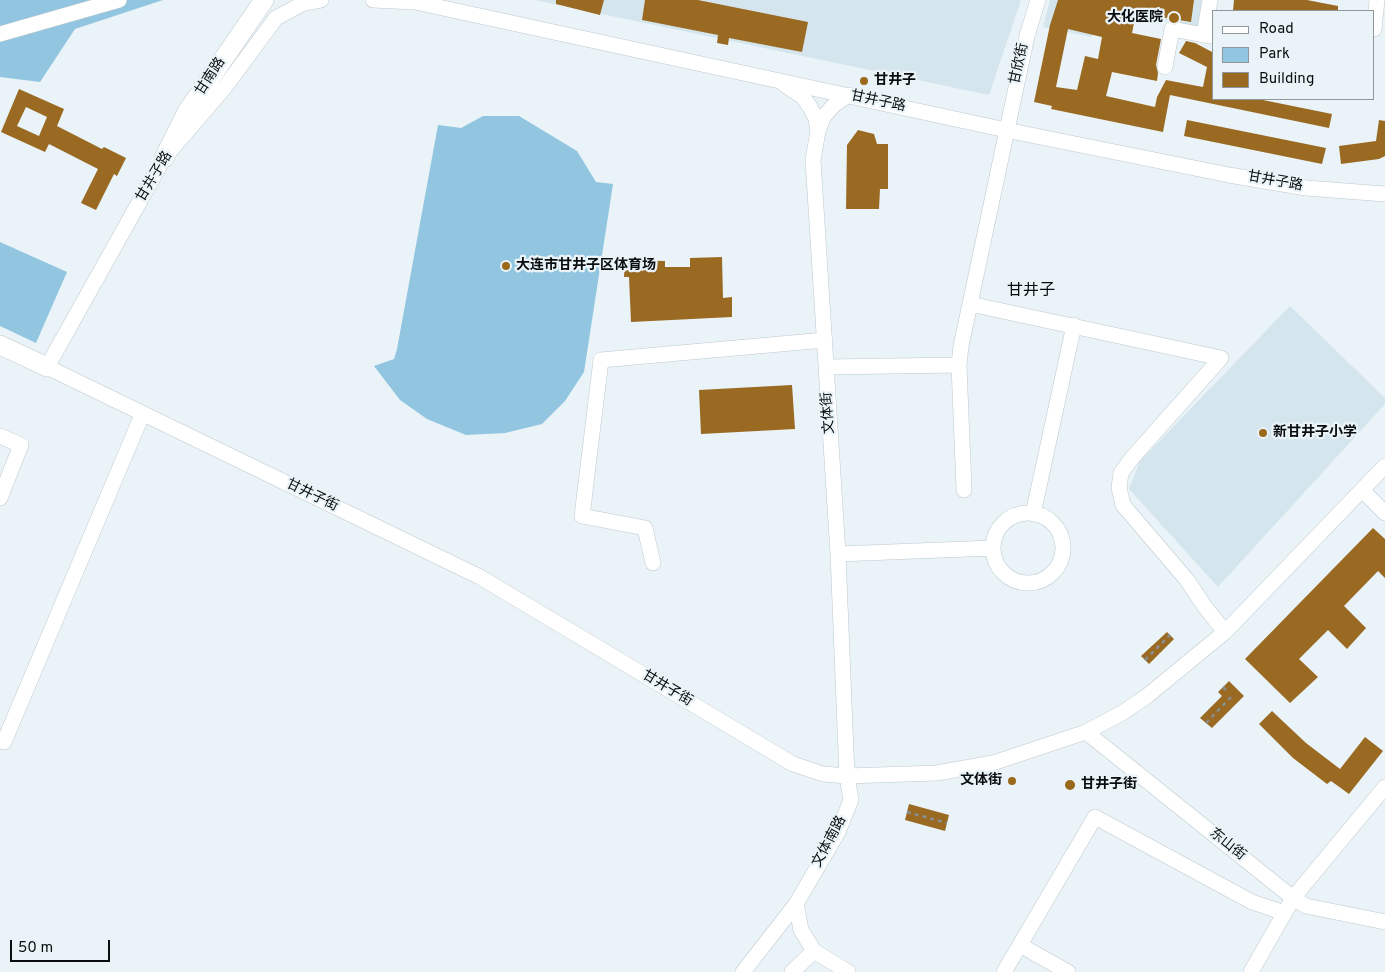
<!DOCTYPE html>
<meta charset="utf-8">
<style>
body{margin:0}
#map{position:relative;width:1385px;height:972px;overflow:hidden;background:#e9f3f8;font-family:Overpass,sans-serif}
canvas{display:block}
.legend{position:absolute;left:1212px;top:10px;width:162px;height:90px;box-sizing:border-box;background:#e9f3f8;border:1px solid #90979b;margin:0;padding:6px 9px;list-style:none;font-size:15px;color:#0a0d0f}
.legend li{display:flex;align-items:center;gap:10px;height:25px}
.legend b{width:25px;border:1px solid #90979b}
.scale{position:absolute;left:10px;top:940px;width:100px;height:22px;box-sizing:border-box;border:2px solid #0a0d0f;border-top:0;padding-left:6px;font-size:15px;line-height:18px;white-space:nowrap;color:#0a0d0f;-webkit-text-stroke:4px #e9f3f8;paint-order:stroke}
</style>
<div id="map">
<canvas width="1385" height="972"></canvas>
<ul class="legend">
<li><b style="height:6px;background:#fff"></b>Road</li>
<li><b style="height:14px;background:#92c6e0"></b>Park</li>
<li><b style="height:14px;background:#9a6a22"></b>Building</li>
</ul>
<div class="scale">50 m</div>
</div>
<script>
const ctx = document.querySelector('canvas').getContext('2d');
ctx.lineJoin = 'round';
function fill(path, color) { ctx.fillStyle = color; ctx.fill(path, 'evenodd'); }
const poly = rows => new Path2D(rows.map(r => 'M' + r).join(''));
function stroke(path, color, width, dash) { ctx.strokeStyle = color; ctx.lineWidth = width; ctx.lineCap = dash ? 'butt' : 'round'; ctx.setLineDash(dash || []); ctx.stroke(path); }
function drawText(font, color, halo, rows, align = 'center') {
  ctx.font = font + ' Overpass,"Noto Sans SC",sans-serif'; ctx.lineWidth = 4.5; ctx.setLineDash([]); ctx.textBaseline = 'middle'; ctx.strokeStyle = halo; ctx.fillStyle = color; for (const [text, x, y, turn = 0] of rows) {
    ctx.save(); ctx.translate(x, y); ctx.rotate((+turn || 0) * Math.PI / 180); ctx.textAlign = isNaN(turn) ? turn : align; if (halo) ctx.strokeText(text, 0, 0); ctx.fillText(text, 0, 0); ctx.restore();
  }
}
const built = poly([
 [535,0,1021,0,989,95],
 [1050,0,1202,0,1198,26,1098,10,1092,37,1043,27],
 [1290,306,1385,398,1385,404,1218,587,1129,489,1140,461]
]);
const green = poly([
 [0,0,163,0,75,29,40,82,0,77],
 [483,116,519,116,577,151,596,182,613,184,584,372,565,401,542,424,505,433,466,435,427,419,400,400,374,366,394,359,397,349,438,125,461,128],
 [0,242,67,272,36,343,0,326]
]);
const building = poly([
 [556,0,604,0,600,15,556,4],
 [645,0,698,0,808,22,802,52,729,38,728,45,717,43,718,35,642,20],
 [1058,0,1194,0,1191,22,1136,13,1132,33,1161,39,1156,65,1158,73,1157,81,1112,72,1106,96,1155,107,1157,97,1166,80,1203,87,1207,67,1179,53,1186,41,1195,43,1214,53,1214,99,1258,99,1332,114,1329,128,1170,95,1163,132,1051,109,1052,106,1034,102,1050,25],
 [1068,29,1102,37,1098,59,1085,56,1077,90,1056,87],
 [1234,0,1307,0,1338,6,1338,11,1233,11],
 [19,89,64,109,57,126,102,149,104,147,126,158,117,176,114,174,96,210,81,203,98,169,49,144,45,152,1,132],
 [26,107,47,117,39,136,17,126],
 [1187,120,1326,148,1322,164,1184,136],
 [1379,120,1385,121,1385,156,1379,159,1341,164,1339,146,1376,141],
 [858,130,874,134,877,144,888,144,888,189,880,189,879,209,846,209,847,145],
 [722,257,723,298,732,297,732,317,631,322,629,277,624,277,625,260,665,261,665,267,690,267,690,258],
 [792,385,795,429,701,434,699,390],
 [1373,528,1385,539,1385,578,1378,571,1344,606,1366,628,1347,649,1328,630,1299,659,1318,677,1290,703,1245,659],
 [1167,632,1174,639,1149,664,1141,656],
 [1229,681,1244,696,1212,728,1200,718,1222,696,1218,692],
 [1272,711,1306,743,1340,769,1365,737,1383,751,1349,794,1331,781,1327,784,1293,758,1259,724],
 [909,804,949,815,945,831,905,820]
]);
const path = poly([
 [1145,660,1170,635],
 [1223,687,1226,690],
 [1206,723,1232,696],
 [907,812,947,823]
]);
const minor = poly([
 [321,0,304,3,276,18,225,87,164,158,47,367,480,577,793,764,823,774,847,776,937,773,993,763,1086,732,1122,713,1147,696,1225,632,1385,466],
 [373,0,415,2,1006,130,1229,175,1306,188,1385,194],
 [1210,0,1204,35,1212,36],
 [1374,29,1377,0],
 [0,34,119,0],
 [1165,67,1172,29,1204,35],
 [785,85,803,97,810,107,816,119,818,131],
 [970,304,1221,358,1132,458,1121,473,1119,488,1123,505,1187,580,1205,607,1225,632],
 [826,367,959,365],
 [0,436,21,445,0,498],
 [964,490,959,365,961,346,1027,36,1038,0],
 [1362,490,1385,513],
 '993 548a35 35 0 1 1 70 0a35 35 0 1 1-70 0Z',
 [1033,514,1074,325],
 [838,554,993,548],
 [653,563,645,528,582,516,601,360,825,340],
 [1086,732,1293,898,1306,906,1385,922],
 [0,740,4,742,142,415],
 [796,904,801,930,814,951,848,972],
 [1020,945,1068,972],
 [743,972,796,904,838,832,851,800,847,776,838,554,813,160,818,131,824,116,835,104,849,95],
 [792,972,814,951],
 [1004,972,1095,817,1252,902,1285,913],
 [1251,972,1293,898,1385,787]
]);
const major = poly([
 [164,158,187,112,264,0],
 [0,345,47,367]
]);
const markers = [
 [1174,18,6,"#9a691c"],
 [864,81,5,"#9a691c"],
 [506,266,5,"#9a691c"],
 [1263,433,5,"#9a691c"],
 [1012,781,5,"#9a691c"],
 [1070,785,6,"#9a691c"]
];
const poiNames = [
 ["大化医院",1163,18,"right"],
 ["甘井子",874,81],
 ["大连市甘井子区体育场",516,266],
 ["新甘井子小学",1273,433],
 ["文体街",1002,781,"right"],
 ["甘井子街",1081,785]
];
const streetNames = [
 ["甘欣街",1020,64,-78],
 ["甘南路",211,77,-57],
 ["甘井子路",878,102,12],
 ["甘井子路",155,177,-59],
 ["甘井子路",1275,182,10],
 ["文体街",829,413,-94],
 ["甘井子街",312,496,26],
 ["甘井子街",667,689,31],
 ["文体南路",830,842,-62],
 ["东山街",1227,845,39]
];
const quarterNames = [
 ["甘井子",1031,292]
];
fill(built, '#d4e5ed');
fill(green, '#92c6e0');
fill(building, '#9a6a22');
stroke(minor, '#bfc8cd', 16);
stroke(major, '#bfc8cd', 20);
stroke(path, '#888e92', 2.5, [4, 4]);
stroke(minor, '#fff', 15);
stroke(major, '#fff', 19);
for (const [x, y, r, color] of markers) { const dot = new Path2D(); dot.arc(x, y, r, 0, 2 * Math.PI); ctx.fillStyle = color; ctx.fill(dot); stroke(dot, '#e9f3f8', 2); }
drawText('bold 14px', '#0a0d0f', '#e9f3f8', poiNames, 'left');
drawText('14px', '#0a0d0f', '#e9f3f8', streetNames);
drawText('16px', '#0a0d0f', '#e9f3f8', quarterNames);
</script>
